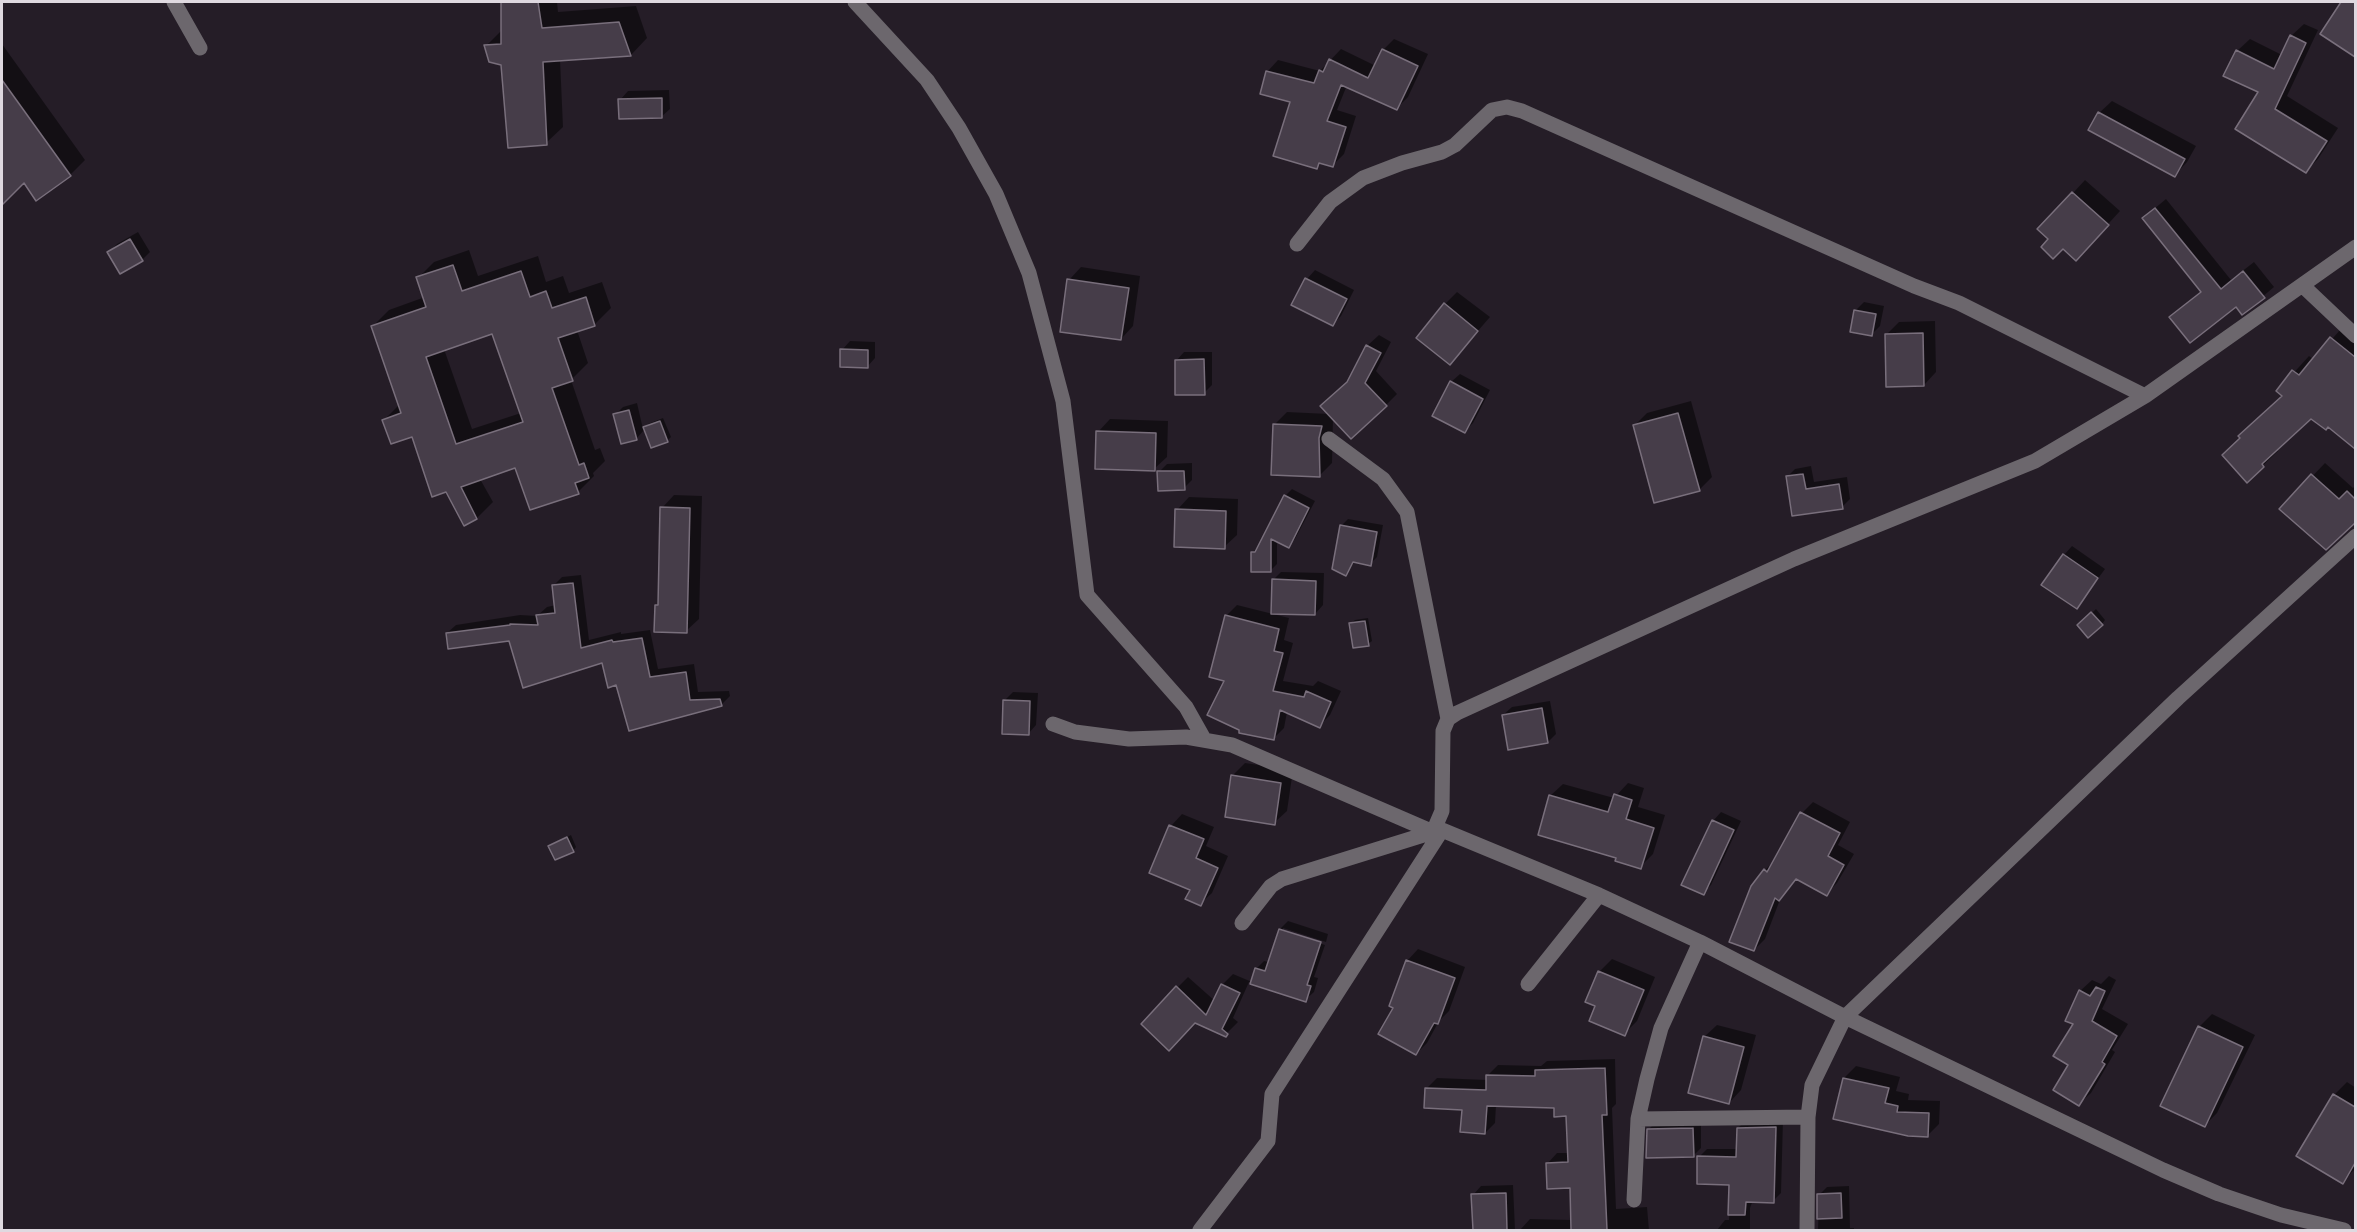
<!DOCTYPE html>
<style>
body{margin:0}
#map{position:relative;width:2357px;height:1232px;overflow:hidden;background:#251d27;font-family:"Nunito Sans",sans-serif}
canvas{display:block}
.frame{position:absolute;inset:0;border:3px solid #dfd9e0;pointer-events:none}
</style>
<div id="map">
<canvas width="2357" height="1232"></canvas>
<div class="frame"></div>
</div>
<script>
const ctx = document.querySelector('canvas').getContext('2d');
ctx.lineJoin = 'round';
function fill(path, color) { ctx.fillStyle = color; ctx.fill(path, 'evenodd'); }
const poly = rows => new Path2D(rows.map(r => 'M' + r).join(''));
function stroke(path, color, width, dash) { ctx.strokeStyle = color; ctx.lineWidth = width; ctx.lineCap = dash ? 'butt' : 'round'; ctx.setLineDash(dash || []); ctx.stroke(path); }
const shadow = poly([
 [503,2,557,2,558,12,636,6,647,38,631,55,560,59,563,127,546,143,503,64,486,46,503,29],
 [2342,2,2356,2,2356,55,2322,34],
 [2304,24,2318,30,2287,96,2338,128,2318,159,2306,171,2237,51,2250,39,2282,55,2291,36],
 [1394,39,1428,54,1408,97,1397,108,1347,85,1337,110,1356,116,1344,154,1333,165,1321,162,1316,167,1292,101,1267,72,1278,60,1320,71,1341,49,1376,66,1383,50],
 [2,44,85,160,70,175,24,181,2,203],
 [669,90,670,109,661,117,620,100,628,91],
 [2112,101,2196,146,2187,162,2175,175,2099,113],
 [2085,180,2120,211,2088,246,2051,239,2040,229],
 [2166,199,2231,280,2254,262,2274,287,2243,313,2236,305,2171,317,2202,291,2154,209],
 [138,232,150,252,142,260,109,252,117,244],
 [469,250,478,276,538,256,546,282,563,276,569,293,602,282,611,308,595,324,577,330,588,363,571,380,595,450,600,448,605,461,593,473,594,476,578,492,516,466,480,479,493,502,477,518,464,524,447,490,413,435,384,420,400,404,373,326,389,310,425,297,418,278,434,262],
 [493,332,521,413,472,429,444,349],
 [1081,267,1140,276,1133,326,1121,339,1069,280],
 [1315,270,1354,290,1341,316,1333,324,1293,304,1307,279],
 [1457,292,1490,317,1450,363,1445,304],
 [1864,302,1884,306,1880,326,1872,334,1852,330,1856,310],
 [1935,321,1936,372,1924,385,1886,335,1899,322],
 [2346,323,2356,330,2356,447,2329,425,2311,417,2276,448,2278,451,2248,480,2283,395,2278,390,2309,356,2314,360],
 [1379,335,1391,342,1376,371,1397,394,1386,405,1333,418,1332,463,1319,476,1274,425,1287,412,1329,414,1367,346],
 [850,341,875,342,875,358,867,367,842,350],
 [1184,352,1212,352,1212,385,1204,393,1176,361],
 [1460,374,1490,390,1473,423,1465,431,1451,382],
 [1691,401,1712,477,1699,490,1635,425,1647,413],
 [637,403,643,429,648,424,663,418,671,437,667,441,645,429,636,439,615,415,623,407],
 [1110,419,1168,421,1167,457,1154,469,1098,432],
 [1192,463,1192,480,1184,488,1159,472,1167,464],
 [2325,463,2353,488,2356,485,2356,520,2326,548,2281,509],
 [1811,466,1814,482,1847,477,1850,499,1842,507,1793,515,1787,477,1795,469],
 [1292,489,1315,501,1295,539,1288,546,1277,541,1277,564,1270,571,1253,552,1260,545,1285,496],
 [674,495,702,496,699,619,686,631,657,606,660,603,662,508],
 [1189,497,1238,499,1237,535,1224,547,1177,510],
 [1348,519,1383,525,1377,557,1370,564,1355,561,1345,575,1341,526],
 [2072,546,2105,569,2077,607,2064,555],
 [1281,572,1324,573,1323,605,1315,614,1273,580],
 [581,575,589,640,621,632,621,634,650,630,658,669,694,664,698,692,729,691,730,696,721,705,630,729,618,683,603,662,510,640,447,633,456,625,520,615,537,616,547,607,556,605,553,586,562,577],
 [1237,605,1289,618,1284,640,1293,643,1283,681,1313,686,1318,681,1341,691,1330,715,1319,726,1287,712,1284,728,1273,739,1226,680,1226,616],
 [2096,609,2105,620,2102,624,2079,625],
 [1368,618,1372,641,1368,644,1351,623,1355,620],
 [1013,692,1038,693,1036,725,1028,734,1005,700],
 [1550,701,1556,734,1548,742,1503,715,1512,707],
 [1245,763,1293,770,1287,811,1274,823,1232,776],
 [1628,783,1644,788,1638,807,1665,815,1653,854,1640,867,1550,796,1563,784,1614,798],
 [1813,802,1850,822,1838,845,1854,854,1837,883,1826,894,1797,878,1781,897,1765,939,1754,950,1765,870,1776,859,1802,813],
 [1721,812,1741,821,1711,885,1703,893,1713,821],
 [1182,814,1214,827,1206,846,1228,856,1212,893,1200,904,1192,889,1151,872,1171,826],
 [571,835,576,847,573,851,550,846],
 [1288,921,1328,934,1326,942,1283,928,1283,931,1325,945,1314,977,1318,978,1314,992,1305,1000,1249,982,1233,1018,1238,1022,1225,1035,1177,988,1188,977,1215,1001,1222,985,1233,974,1252,982,1256,969,1264,961,1269,962,1280,929],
 [1418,949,1465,967,1449,1011,1439,1021,1427,1043,1416,1054,1395,1007,1407,961],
 [1612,959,1655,977,1637,1021,1624,1034,1597,1005,1599,972],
 [2109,976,2116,980,2102,1009,2128,1024,2112,1050,2115,1052,2091,1093,2079,1104,2070,1065,2080,991,2092,980,2101,984],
 [2212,1014,2255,1035,2217,1113,2205,1125,2199,1027],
 [1717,1025,1756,1035,1741,1090,1729,1103,1704,1037],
 [1615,1059,1616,1104,1612,1108,1616,1209,1647,1207,1649,1230,1520,1230,1530,1219,1572,1220,1571,1186,1547,1164,1557,1153,1570,1153,1568,1115,1555,1106,1496,1105,1495,1123,1485,1133,1464,1108,1427,1088,1437,1078,1488,1080,1488,1075,1498,1065,1541,1066,1547,1061],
 [1856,1066,1900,1077,1896,1091,1909,1094,1908,1100,1940,1101,1939,1124,1927,1136,1844,1078],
 [2347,1082,2356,1088,2356,1168,2342,1182,2298,1155,2334,1095],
 [1746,1120,1783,1120,1781,1193,1773,1201,1753,1200,1750,1208,1750,1230,1717,1230,1725,1220,1729,1220,1731,1183,1699,1157,1707,1149,1738,1149,1738,1128],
 [1657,1121,1701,1121,1701,1148,1693,1156,1649,1129],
 [1513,1185,1515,1230,1474,1230,1473,1195,1481,1186],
 [1849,1186,1850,1228,1854,1228,1854,1230,1818,1230,1819,1195,1827,1187]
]);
const building = poly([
 [501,2,538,2,542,28,619,22,631,56,543,62,547,145,508,148,501,65,489,62,484,45,501,44,501,2],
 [2341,2,2355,2,2355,57,2320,34,2341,2],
 [2290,35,2306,43,2275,109,2327,141,2306,173,2235,129,2258,92,2223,76,2236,50,2274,69,2290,35],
 [1382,49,1418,66,1397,110,1341,85,1327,121,1346,127,1333,167,1319,163,1317,169,1273,156,1290,102,1260,94,1266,71,1314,83,1319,70,1323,72,1329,59,1368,78,1382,49],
 [2,80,71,176,36,201,24,183,2,205,2,80],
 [662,98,662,118,619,119,618,99,662,98],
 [2098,112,2185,159,2175,177,2088,130,2098,112],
 [2072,192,2109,225,2076,261,2063,249,2053,259,2041,247,2048,239,2037,229,2072,192],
 [2155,208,2221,289,2243,271,2265,298,2242,315,2236,307,2190,343,2169,317,2201,292,2142,218,2155,208],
 [130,239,143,261,120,274,107,252,130,239],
 [453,265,462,291,521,271,530,297,546,291,552,308,586,297,595,326,558,338,573,381,552,388,579,465,584,463,589,478,575,483,579,494,530,510,515,468,461,487,477,519,464,526,446,492,432,497,412,437,391,444,382,420,401,413,371,326,426,307,416,277,453,265],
 [492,334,523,422,456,444,426,357,492,334],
 [1305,278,1347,299,1333,326,1291,305,1305,278],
 [1067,279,1129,288,1121,340,1060,332,1067,279],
 [1444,303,1478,331,1450,365,1416,338,1444,303],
 [1854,310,1876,314,1872,336,1850,332,1854,310],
 [1923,333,1924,386,1886,387,1885,334,1923,333],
 [2330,337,2355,357,2355,449,2328,427,2326,430,2311,419,2262,464,2264,467,2247,483,2222,455,2240,438,2238,436,2282,396,2276,391,2292,370,2299,375,2330,337],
 [1366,345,1381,353,1365,383,1387,406,1351,439,1320,406,1347,382,1366,345],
 [840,349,868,350,868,368,840,367,840,349],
 [1204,359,1205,395,1175,395,1175,360,1204,359],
 [1450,381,1483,399,1465,433,1432,416,1450,381],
 [629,410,637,440,621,444,613,414,629,410],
 [1678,413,1700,491,1654,503,1633,425,1678,413],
 [660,421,668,442,651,448,643,427,660,421],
 [1273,424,1322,426,1319,438,1320,477,1271,475,1273,424],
 [1096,431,1156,433,1155,471,1095,469,1096,431],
 [1157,471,1184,471,1185,490,1158,491,1157,471],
 [1803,474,1806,489,1839,484,1843,509,1792,516,1786,476,1803,474],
 [2311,474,2339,499,2347,491,2355,499,2355,523,2326,550,2279,509,2311,474],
 [1284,495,1309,508,1289,548,1271,539,1271,572,1251,572,1251,552,1255,552,1284,495],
 [660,507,690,508,687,633,654,632,655,605,658,605,660,507],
 [1175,509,1226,511,1225,549,1174,547,1175,509],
 [1340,525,1377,532,1371,566,1353,562,1346,576,1332,569,1340,525],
 [2063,554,2098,578,2077,609,2041,585,2063,554],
 [1272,579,1316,581,1315,615,1271,614,1272,579],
 [573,583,581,648,612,640,613,642,642,638,650,677,686,672,690,700,720,699,722,706,629,731,616,685,608,688,602,663,523,688,509,641,448,649,446,633,510,625,510,624,538,625,536,615,555,613,552,585,573,583],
 [2091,612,2103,625,2088,638,2077,625,2091,612],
 [1225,615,1279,629,1274,651,1283,653,1273,691,1304,697,1306,691,1331,702,1320,728,1280,710,1274,740,1239,733,1239,730,1207,715,1224,681,1209,677,1225,615],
 [1365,621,1369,646,1353,648,1349,623,1365,621],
 [1003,700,1030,701,1029,735,1002,734,1003,700],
 [1542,708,1548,743,1508,750,1502,715,1542,708],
 [1231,775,1281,783,1275,825,1225,817,1231,775],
 [1614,794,1632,800,1626,819,1654,828,1641,869,1615,861,1616,858,1538,835,1549,795,1608,812,1614,794],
 [1800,812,1840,833,1828,856,1844,865,1827,896,1796,879,1779,901,1775,898,1754,951,1729,942,1751,886,1764,869,1767,872,1800,812],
 [1712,820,1734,830,1704,895,1681,885,1712,820],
 [1169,825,1204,839,1196,858,1218,868,1201,906,1185,899,1190,890,1149,873,1169,825],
 [567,837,574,852,555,860,548,846,567,837],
 [1279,929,1321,942,1307,985,1311,986,1306,1002,1250,984,1255,968,1265,971,1279,929],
 [1406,960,1455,978,1438,1024,1434,1023,1416,1055,1378,1034,1393,1008,1389,1006,1406,960],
 [1598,971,1644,990,1625,1036,1589,1021,1595,1006,1585,1002,1598,971],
 [1221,984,1240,993,1222,1029,1228,1034,1226,1037,1195,1023,1169,1051,1141,1024,1176,986,1206,1015,1221,984],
 [2096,987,2105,991,2092,1021,2117,1036,2102,1062,2105,1064,2079,1106,2053,1090,2068,1065,2053,1056,2073,1024,2065,1021,2079,990,2090,996,2096,987],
 [2198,1026,2243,1047,2205,1127,2160,1106,2198,1026],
 [1703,1036,1744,1047,1729,1104,1688,1093,1703,1036],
 [1605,1068,1607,1115,1602,1115,1607,1230,1571,1230,1570,1188,1547,1189,1546,1163,1568,1162,1566,1116,1554,1117,1554,1108,1487,1106,1485,1134,1460,1132,1462,1110,1424,1108,1425,1088,1486,1090,1486,1075,1535,1076,1535,1070,1605,1068],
 [1843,1078,1889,1088,1885,1103,1898,1106,1897,1112,1929,1113,1928,1137,1908,1136,1833,1119,1843,1078],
 [2333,1094,2355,1107,2355,1163,2343,1184,2296,1156,2333,1094],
 [1776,1127,1774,1203,1746,1202,1745,1215,1728,1215,1729,1185,1697,1184,1697,1156,1736,1157,1737,1128,1776,1127],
 [1693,1128,1694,1157,1646,1158,1647,1129,1693,1128],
 [1506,1193,1507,1230,1473,1230,1471,1194,1506,1193],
 [1841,1193,1842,1218,1817,1219,1817,1194,1841,1193]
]);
const minor = poly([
 [174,2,200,48],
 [855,2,927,80,959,128,996,194,1029,273,1063,401,1087,595,1186,707,1204,739],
 [1297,244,1330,202,1363,178,1402,163,1442,152,1455,145,1492,110,1507,107,1522,111,1914,286,1959,303,2145,396],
 [2302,285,2356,336],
 [1329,439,1383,479,1407,512,1448,719],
 [1053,724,1075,732,1129,739,1186,737,1232,745,1433,832,1442,830,1599,895,1700,942,1845,1017,2163,1170,2219,1194,2281,1215,2344,1230],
 [1242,923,1271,886,1282,879,1433,832,1442,811,1443,731,1448,719,1457,713,1794,559,2035,461,2145,396,2356,247],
 [1528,984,1599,895],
 [1638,1119,1808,1117],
 [1634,1200,1638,1119,1647,1079,1661,1028,1700,942],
 [1200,1230,1268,1141,1272,1094,1442,830],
 [1807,1230,1808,1117,1812,1085,1845,1017,2178,698,2356,536]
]);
fill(shadow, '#0007');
fill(building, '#463d49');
stroke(building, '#796f7c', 1.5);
stroke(minor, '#6c676d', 15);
</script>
